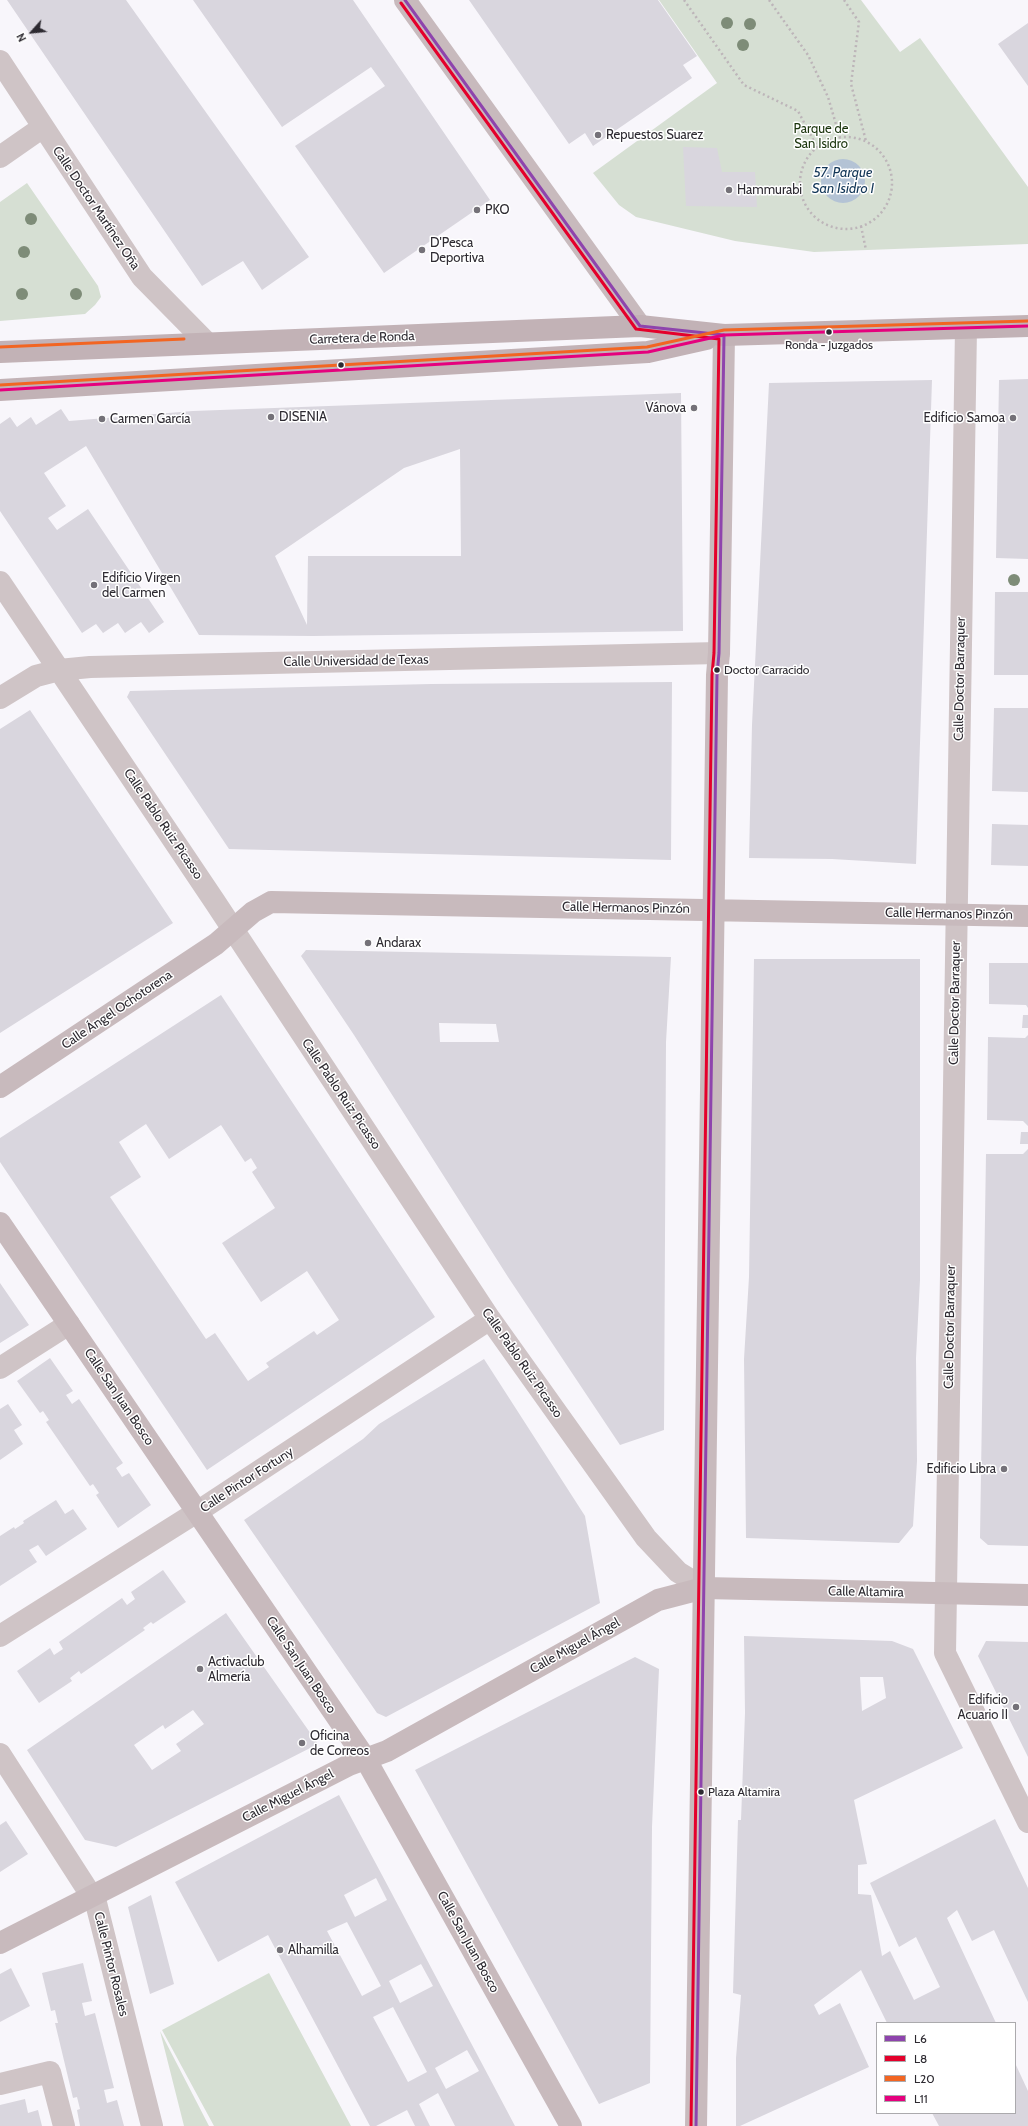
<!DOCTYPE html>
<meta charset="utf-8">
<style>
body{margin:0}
#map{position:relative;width:1028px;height:2126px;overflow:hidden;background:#f8f6fb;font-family:Cabin,sans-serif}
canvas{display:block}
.legend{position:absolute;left:876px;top:2022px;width:140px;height:92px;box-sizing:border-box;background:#fff;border:1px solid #abaaad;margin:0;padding:5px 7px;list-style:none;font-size:12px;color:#2d2a31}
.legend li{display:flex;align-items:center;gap:8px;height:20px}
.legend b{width:20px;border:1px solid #abaaad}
.north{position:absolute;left:12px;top:12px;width:40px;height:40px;-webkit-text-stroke:3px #fff;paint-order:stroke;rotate:243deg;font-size:11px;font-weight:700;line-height:16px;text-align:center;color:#2d2a31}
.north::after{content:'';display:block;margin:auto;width:14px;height:18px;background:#2d2a31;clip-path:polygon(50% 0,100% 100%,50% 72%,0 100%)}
</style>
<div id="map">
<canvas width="1028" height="2126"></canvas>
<ul class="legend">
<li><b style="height:5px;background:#8e44ad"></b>L6</li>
<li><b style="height:5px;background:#e4002b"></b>L8</li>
<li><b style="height:5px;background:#f26522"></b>L20</li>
<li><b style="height:5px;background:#e5007d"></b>L11</li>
</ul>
<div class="north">N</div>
</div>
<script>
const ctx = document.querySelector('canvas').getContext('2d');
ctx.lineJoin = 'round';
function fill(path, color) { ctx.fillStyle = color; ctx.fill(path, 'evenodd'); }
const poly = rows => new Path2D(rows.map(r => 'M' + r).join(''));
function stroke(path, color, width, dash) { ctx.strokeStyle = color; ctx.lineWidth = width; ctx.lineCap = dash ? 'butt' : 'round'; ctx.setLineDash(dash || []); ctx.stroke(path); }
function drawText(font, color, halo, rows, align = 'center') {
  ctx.font = font + ' Cabin,sans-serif'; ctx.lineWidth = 3; ctx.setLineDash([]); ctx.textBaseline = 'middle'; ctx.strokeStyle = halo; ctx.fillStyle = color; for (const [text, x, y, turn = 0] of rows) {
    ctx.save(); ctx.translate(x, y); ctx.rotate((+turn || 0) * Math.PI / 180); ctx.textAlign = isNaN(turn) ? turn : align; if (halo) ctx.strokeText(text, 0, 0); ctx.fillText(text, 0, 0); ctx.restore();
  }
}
const green = poly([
 [659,0,861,0,900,52,920,38,1028,187,1028,244,814,252,735,241,636,217,619,205,593,173,717,83],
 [27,183,98,286,101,297,95,305,85,314,0,321,0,202],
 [269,1973,351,2126,214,2126,162,2030],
 [160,2031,209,2126,184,2126]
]);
const water = poly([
 '821 181a22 22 0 1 1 44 0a22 22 0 1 1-44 0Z'
]);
const building = poly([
 [7,0,126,0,309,257,262,290,243,261,202,286],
 [193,0,353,0,490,200,384,273,295,146,385,86,371,67,282,127],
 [469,0,658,0,697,56,683,65,692,78,593,146,585,133,569,144],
 [1028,23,1028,86,998,44],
 [683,147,717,148,722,172,755,172,757,207,686,206],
 [1028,379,1028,559,996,558,999,380],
 [932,380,916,864,832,859,749,858,752,725,769,383],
 [681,393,683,631,313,636,199,635,86,446,44,473,66,506,48,518,57,530,88,509,164,622,149,633,141,622,125,633,118,623,103,633,96,624,82,633,0,511,0,424,10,417,17,427,31,417,36,425,61,409,69,421,193,411],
 [460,449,461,556,308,556,307,625,275,556,404,468],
 [995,592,1028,592,1028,675,994,675],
 [672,682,671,860,229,849,127,697,130,691,431,684],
 [994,708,1028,708,1028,792,992,791],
 [30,710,173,923,0,1033,0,729],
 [992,824,1028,825,1028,866,991,865],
 [306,950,671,957,666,1042,664,1430,620,1445,508,1277,354,1035,301,956],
 [439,1023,496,1024,499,1042,440,1042],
 [754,959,920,959,920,1280,916,1358,917,1461,913,1526,899,1543,746,1538,744,1359,749,1277],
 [989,963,1028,963,1028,1008,1026,1005,989,1004],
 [221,995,435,1317,207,1470,0,1162,0,1138],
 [146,1124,169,1159,221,1125,245,1162,251,1158,257,1168,252,1172,275,1208,222,1243,261,1302,307,1271,339,1320,317,1335,314,1331,266,1363,269,1367,248,1381,215,1333,206,1339,110,1197,141,1177,119,1142],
 [1023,1015,1028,1015,1028,1028,1022,1028],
 [1028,1035,1028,1126,1023,1121,987,1120,988,1037,1025,1038],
 [1021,1132,1028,1132,1028,1144,1020,1144],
 [1028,1149,1028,1546,988,1545,980,1538,986,1154,1023,1154],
 [0,1283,29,1325,0,1343],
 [50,1358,73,1391,66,1395,72,1404,79,1399,123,1463,116,1468,122,1477,129,1473,151,1505,118,1528,96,1495,99,1493,93,1484,90,1486,46,1422,49,1420,43,1411,40,1413,17,1381],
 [484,1359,585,1516,600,1603,386,1717,377,1713,244,1520,363,1439,379,1424],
 [8,1404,22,1425,14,1430,23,1444,0,1460,0,1409],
 [56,1500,65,1514,73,1509,87,1529,46,1556,38,1545,29,1550,37,1562,0,1586,0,1536,14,1527,15,1529,24,1523,23,1521],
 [163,1570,186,1602,153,1624,151,1622,143,1628,145,1630,81,1674,79,1671,70,1678,72,1681,39,1703,17,1671,50,1648,54,1655,63,1649,59,1642,122,1598,127,1605,135,1599,131,1592],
 [226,1613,318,1744,116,1847,85,1840,27,1750],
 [193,1710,204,1724,176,1744,181,1751,152,1770,134,1745,163,1725,165,1729],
 [744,1636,892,1641,913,1649,963,1748,854,1800,867,1864,858,1865,858,1894,871,1895,882,1956,890,1951,914,2000,940,1987,916,1937,899,1947,870,1883,995,1819,1028,1888,1028,2002,994,1930,972,1941,957,1910,947,1918,996,2023,887,2023,861,1970,814,2005,819,2015,840,2003,869,2067,740,2126,736,2126,736,2058,741,1995,733,1993,738,1820,741,1820,745,1713],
 [860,1677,883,1677,886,1698,862,1711],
 [986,1641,1028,1642,1028,1757,978,1656],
 [635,1657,659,1669,652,1827,650,2083,599,2104,415,1770],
 [339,1795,382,1875,515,2126,455,2126,438,2093,419,2104,430,2126,415,2126,407,2110,376,2126,370,2126,268,1935,218,1962,175,1882],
 [376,1878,387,1900,355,1917,344,1895],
 [347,1922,381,1986,362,1996,327,1931],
 [421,1964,433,1986,400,2003,389,1981],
 [393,2007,427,2072,408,2082,373,2017],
 [467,2050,479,2071,446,2089,435,2068],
 [6,1821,28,1854,0,1872,0,1825],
 [151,1895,174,1984,150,1994,128,1907],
 [83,1963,92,2001,82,2003,85,2016,95,2013,114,2088,104,2090,107,2103,117,2100,124,2126,80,2126,77,2110,80,2109,77,2097,73,2098,55,2023,58,2023,55,2010,51,2011,42,1973],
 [11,1968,30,2006,0,2022,0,1974],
 [1015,2063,1028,2091,1028,2126,939,2126,932,2113,1015,2113],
 [25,2099,28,2113,38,2110,42,2126,0,2126,0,2105]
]);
const path = poly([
 [684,0,744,85,798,111,817,147],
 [769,0,808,55,828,97,840,138],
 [844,0,859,22,851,84,866,141],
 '800 183a46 46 0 1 1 92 0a46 46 0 1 1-92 0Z',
 [861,226,866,250]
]);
const street = poly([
 [0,61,142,277,207,343],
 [0,157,43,127],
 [966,328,945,1653,1028,1822],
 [0,582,215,902,490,1319,646,1538,678,1572,704,1588],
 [0,698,36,676,59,670,90,667,719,653],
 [0,1368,69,1324],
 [0,1636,197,1512,490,1319],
 [0,1754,96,1903,152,2126],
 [0,2084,50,2072,64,2126]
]);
const secondary = poly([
 [405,0,640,326],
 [0,1087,216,944,253,912,271,902,1028,916],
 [0,1223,365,1758,571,2126],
 [0,1943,349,1765,387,1751,658,1600,704,1588,1028,1595],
 [696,2126,717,675,719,653,724,335]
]);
const primary = poly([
 [0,352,640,326,724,335,1028,326],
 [0,390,648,352,706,339]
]);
const bus1 = poly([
 [405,0,640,326,724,335,719,653,717,675,696,2126]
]);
const bus2 = poly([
 [401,3,636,329,719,339,714,653,712,675,691,2126]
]);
const bus3 = poly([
 [0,347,184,339],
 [0,385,647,347,724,330,1028,321]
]);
const bus4 = poly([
 [0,390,648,352,724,335,1028,326]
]);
const trees = [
 [727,23],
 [750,24],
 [743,45],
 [31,219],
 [24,252],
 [22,294],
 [76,294],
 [1014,580]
];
const markers = [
 [598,135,4,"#747178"],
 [729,190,4,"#747178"],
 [477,210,4,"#747178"],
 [422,250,4,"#747178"],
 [829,332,3.5,"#2d2a31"],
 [341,365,3.5,"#2d2a31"],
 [694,408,4,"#747178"],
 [271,417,4,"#747178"],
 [1013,418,4,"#747178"],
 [102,419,4,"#747178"],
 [94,585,4,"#747178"],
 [717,670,3.5,"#2d2a31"],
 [368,943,4,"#747178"],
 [1004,1469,4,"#747178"],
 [200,1669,4,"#747178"],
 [1016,1707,4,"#747178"],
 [302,1743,4,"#747178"],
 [701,1792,3.5,"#2d2a31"],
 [280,1950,4,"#747178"]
];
const busNames = [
 ["Ronda - Juzgados",829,345,"center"],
 ["Doctor Carracido",724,670],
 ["Plaza Altamira",708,1792]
];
const parkNames = [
 ["Parque de",821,129],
 ["San Isidro",821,144]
];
const poiNames = [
 ["Repuestos Suarez",606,135],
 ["Hammurabi",737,190],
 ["PKO",485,210],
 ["D'Pesca",430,243],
 ["Deportiva",430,258],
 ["Vánova",686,408,"right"],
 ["DISENIA",279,417],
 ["Edificio Samoa",1005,418,"right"],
 ["Carmen García",110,419],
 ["Edificio Virgen",102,578],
 ["del Carmen",102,593],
 ["Andarax",376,943],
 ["Edificio Libra",996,1469,"right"],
 ["Activaclub",208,1662],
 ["Almería",208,1677],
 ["Edificio",1008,1700,"right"],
 ["Acuario II",1008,1715,"right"],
 ["Oficina",310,1736],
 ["de Correos",310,1751],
 ["Alhamilla",288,1950]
];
const streetNames = [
 ["Calle Doctor Martínez Oña",96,208,56],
 ["Carretera de Ronda",362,338,-2],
 ["Calle Universidad de Texas",356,661,-1],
 ["Calle Doctor Barraquer",960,679,-89],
 ["Calle Pablo Ruiz Picasso",163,824,56],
 ["Calle Hermanos Pinzón",626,908,1],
 ["Calle Hermanos Pinzón",949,914,1],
 ["Calle Doctor Barraquer",955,1003,-89],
 ["Calle Ángel Ochotorena",117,1010,-34],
 ["Calle Pablo Ruiz Picasso",341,1094,56],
 ["Calle Doctor Barraquer",950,1327,-89],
 ["Calle Pablo Ruiz Picasso",522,1363,55],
 ["Calle San Juan Bosco",119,1397,56],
 ["Calle Pintor Fortuny",247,1480,-33],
 ["Calle Altamira",866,1592,1],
 ["Calle Miguel Ángel",575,1646,-29],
 ["Calle San Juan Bosco",301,1665,56],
 ["Calle Miguel Ángel",288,1796,-27],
 ["Calle San Juan Bosco",468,1942,61],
 ["Calle Pintor Rosales",111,1964,76]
];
const waterNames = [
 ["57. Parque",843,173],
 ["San Isidro I",843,189]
];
fill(green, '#d6dfd3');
fill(water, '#b4c3d5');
fill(building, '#d9d6de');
stroke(path, '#bdb5b9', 2.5, [2, 3]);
stroke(street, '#cfc4c6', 22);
stroke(secondary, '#c8babd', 22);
stroke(primary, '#c2b2b6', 22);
stroke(bus1, '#8e44ad', 3);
stroke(bus2, '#e4002b', 3);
stroke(bus3, '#f26522', 3);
stroke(bus4, '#e5007d', 3);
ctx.fillStyle = '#7e8c78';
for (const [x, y] of trees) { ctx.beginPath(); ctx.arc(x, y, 6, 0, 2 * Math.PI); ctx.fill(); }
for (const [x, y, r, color] of markers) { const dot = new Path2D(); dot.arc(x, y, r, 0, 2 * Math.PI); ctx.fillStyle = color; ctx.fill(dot); stroke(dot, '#fff', 1.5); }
drawText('12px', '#2d2a31', '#fff', busNames, 'left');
drawText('13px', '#1b350d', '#fff', parkNames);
drawText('13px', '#2d2a31', '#fff', poiNames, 'left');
drawText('13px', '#2d2a31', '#fff', streetNames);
drawText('italic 14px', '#123657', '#fff', waterNames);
</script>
